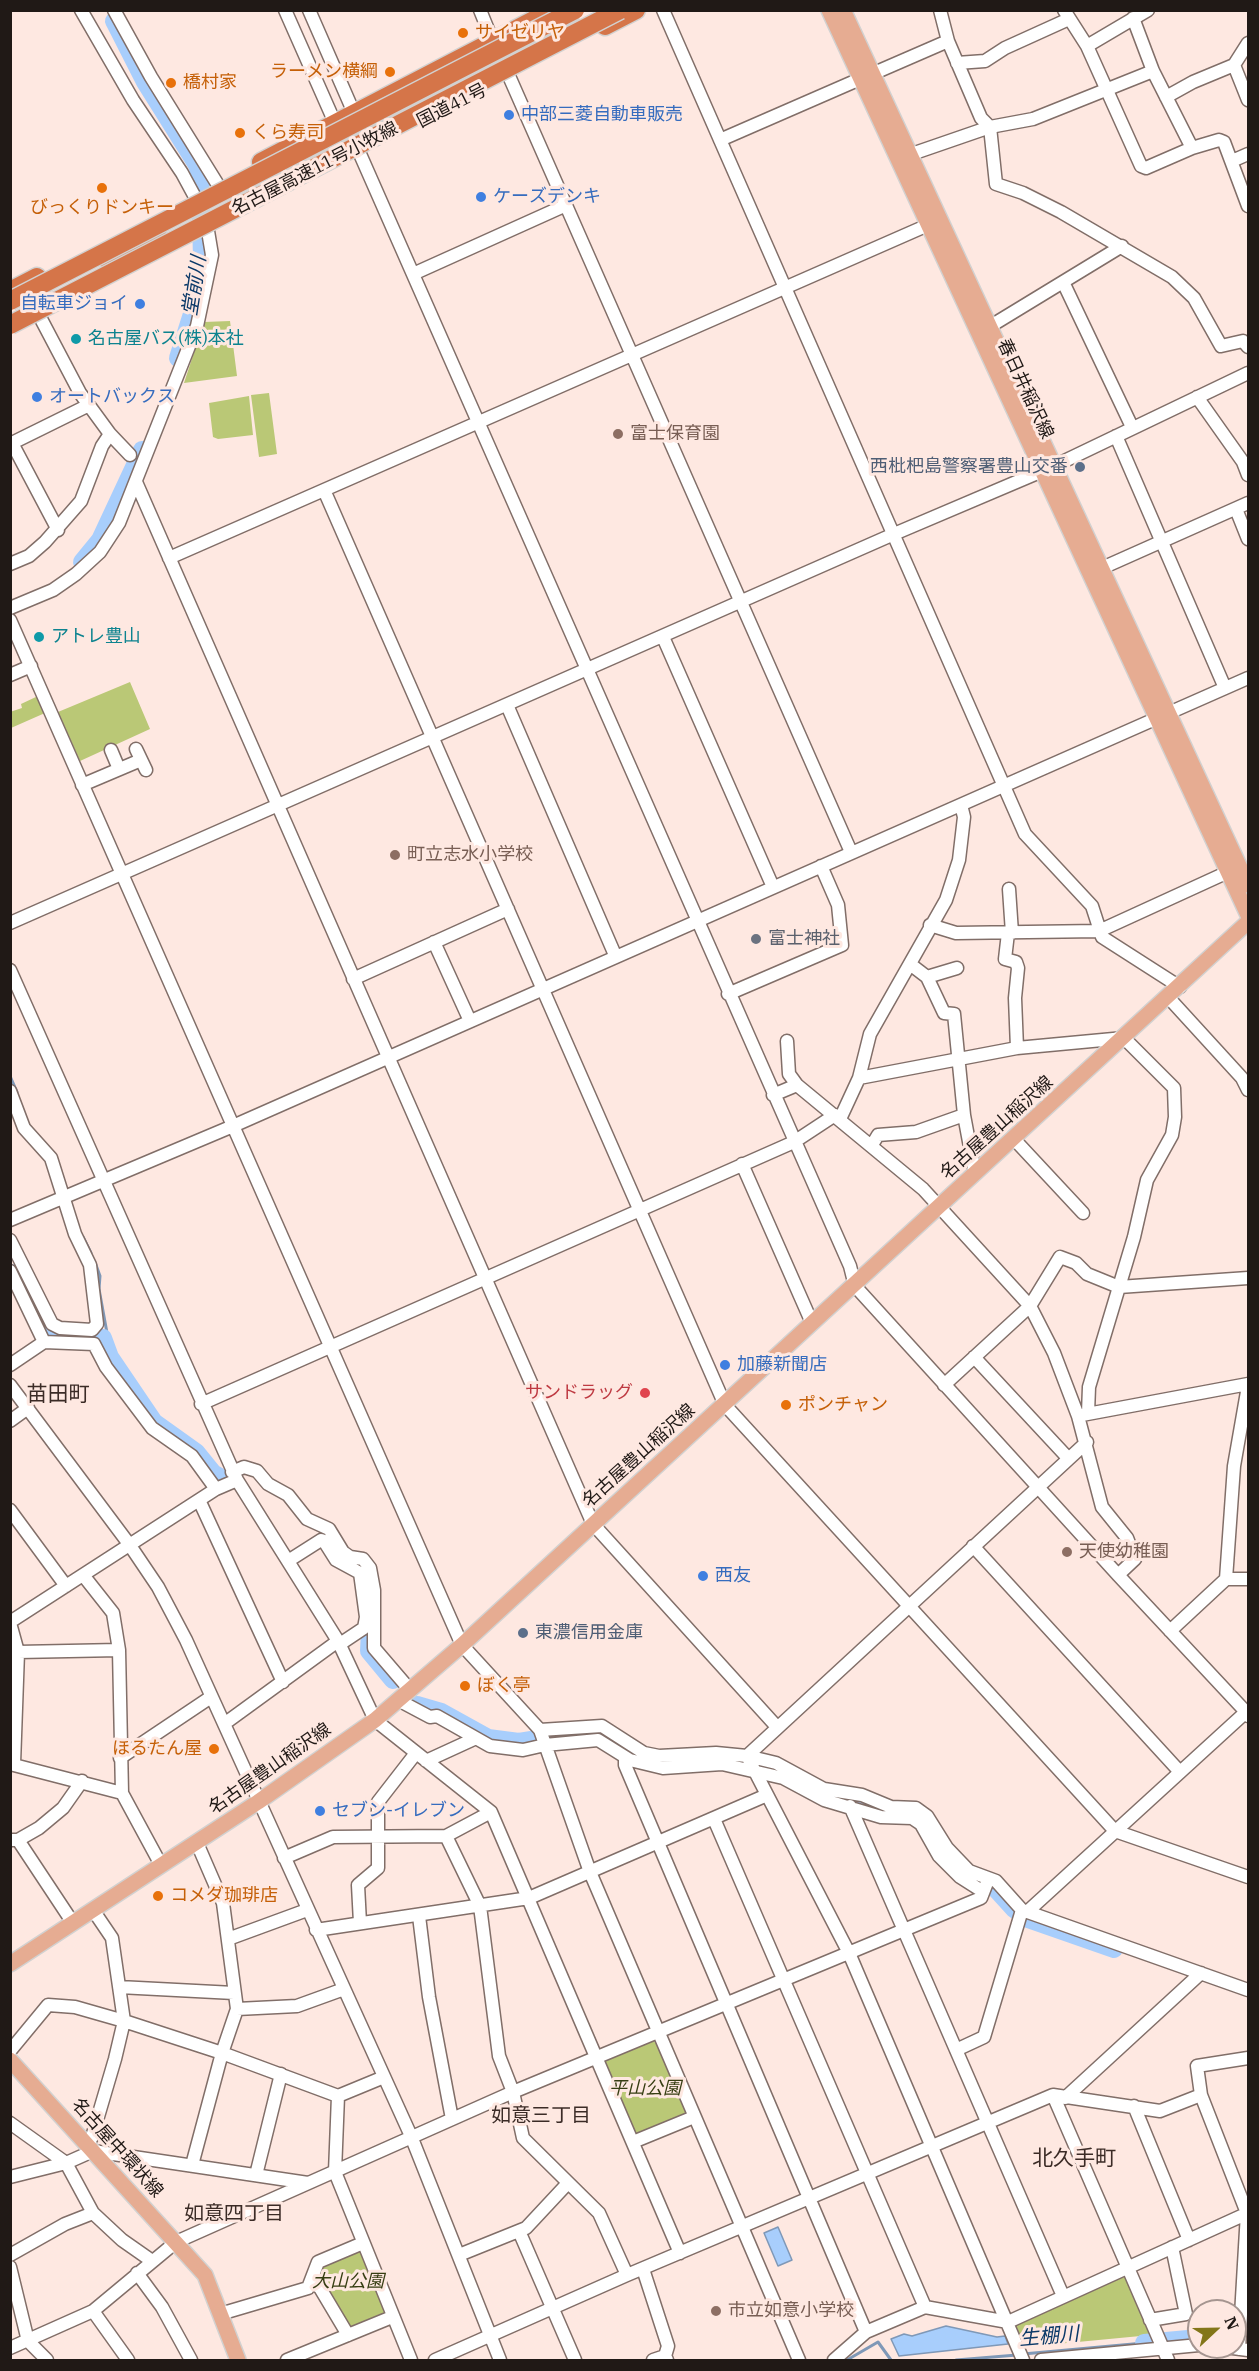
<!DOCTYPE html>
<meta charset="utf-8">
<style>
body{margin:0}
#map{position:relative;width:1259px;height:2371px;overflow:hidden;background:#fee8e1;font-family:"IBM Plex Serif",serif}
canvas{display:block}
.frame{position:absolute;inset:0;border:12px solid #201916;pointer-events:none}
.north{position:absolute;left:1187px;top:2299px;width:60px;height:60px;box-sizing:border-box;background:#fee8e1;border:2px solid #a59590;border-radius:50%;rotate:68deg;font-size:16px;font-weight:700;line-height:24px;text-align:center;color:#201916}
.north::after{content:'';display:block;margin:auto;width:21px;height:27px;background:#837619;clip-path:polygon(50% 0,100% 100%,50% 72%,0 100%)}
</style>
<div id="map">
<canvas width="1259" height="2371"></canvas>
<div class="frame"></div>
<div class="north">N</div>
</div>
<script>
const ctx = document.querySelector('canvas').getContext('2d');
ctx.lineJoin = 'round';
function fill(path, color) { ctx.fillStyle = color; ctx.fill(path, 'evenodd'); }
const poly = rows => new Path2D(rows.map(r => 'M' + r).join(''));
function stroke(path, color, width, dash) { ctx.strokeStyle = color; ctx.lineWidth = width; ctx.lineCap = dash ? 'butt' : 'round'; ctx.setLineDash(dash || []); ctx.stroke(path); }
function drawText(font, color, halo, rows, align = 'center') {
  ctx.font = font + ' "IBM Plex Serif","Noto Sans JP",serif'; ctx.lineWidth = 6; ctx.setLineDash([]); ctx.textBaseline = 'middle'; ctx.strokeStyle = halo; ctx.fillStyle = color; for (const [text, x, y, turn = 0] of rows) {
    ctx.save(); ctx.translate(x, y); ctx.rotate((+turn || 0) * Math.PI / 180); ctx.textAlign = isNaN(turn) ? turn : align; if (halo) ctx.strokeText(text, 0, 0); ctx.fillText(text, 0, 0); ctx.restore();
  }
}
const green = poly([
 [230,321,237,376,184,383,204,322],
 [269,393,277,454,259,457,251,395],
 [249,396,253,435,218,439,213,437,209,403],
 [130,682,150,729,80,761,58,712],
 [38,696,45,713,11,728,10,712,22,708,21,704],
 [651,2040,656,2043,686,2113,684,2118,634,2135,604,2065,606,2059],
 [361,2250,387,2313,352,2330,318,2280,322,2264],
 [1120,2276,1126,2278,1151,2335,1025,2347,1016,2326,1017,2322]
]);
const water = poly([
 [778,2227,792,2260,778,2266,764,2233,778,2227],
 [946,2326,997,2337,1005,2336,1008,2344,899,2356,891,2339,904,2334,912,2336,946,2326]
]);
const stream = poly([
 [10,1076,17,1092],
 [83,1237,91,1253],
 [96,1265,100,1276,99,1289,107,1333,103,1338],
 [1023,2354,1144,2343],
 [847,2360,878,2342,891,2360],
 [956,2360,1017,2355]
]);
const river = poly([
 [114,21,145,82,197,165,200,176,202,259,197,298,178,358],
 [82,562,100,540,142,450],
 [19,1271,51,1334,103,1338,110,1357,154,1422,196,1452,213,1473,220,1477],
 [371,1610,369,1651,393,1680],
 [417,1705,441,1712,488,1738,519,1742,556,1736,599,1733,649,1759],
 [816,1791,834,1798,850,1797,883,1811,910,1813],
 [958,1868,971,1878,994,1887,1014,1909,1028,1919,1114,1949],
 [1144,2343,1199,2338]
]);
const minor = poly([
 [81,10,133,100,182,173,195,197],
 [114,10,151,77,218,185],
 [285,10,335,123,360,154,850,1266,855,1286,1118,1575,1246,1712,1248,1711],
 [309,10,354,113,359,150],
 [480,10,493,42],
 [663,10,1025,834,1092,906,1102,937,1180,987],
 [940,10,948,41,981,118,990,127,996,184,1023,193,1061,212,1172,277,1194,298,1221,346,1243,341,1248,347],
 [1064,10,1087,46,1141,166,1146,168,1192,148,1219,140,1224,142,1248,206],
 [1133,18,1153,71,1192,148],
 [1087,46,1148,10],
 [957,63,985,61,1005,48,1069,19],
 [1234,65,1248,100],
 [872,74,948,41],
 [509,76,851,852],
 [1166,97,1193,82,1234,65,1248,43],
 [720,140,860,79],
 [903,157,990,127,1033,119,1153,71],
 [1232,161,1248,154],
 [413,274,564,206],
 [1064,284,1132,427],
 [40,317,80,393,110,434,130,455],
 [989,327,1122,246],
 [1197,397,1243,462,1248,475],
 [1116,436,1225,688],
 [12,443,58,530],
 [10,444,89,405],
 [136,482,593,1524,777,1727],
 [324,490,725,1405,1115,1831,1248,1877],
 [1236,509,1248,539],
 [169,558,928,225],
 [10,564,29,556,45,542,81,501,102,446,110,434],
 [1102,568,1248,503],
 [10,608,53,590,76,574,100,552,119,523,197,326,212,255,208,231],
 [10,620,462,1645,540,1730,590,1872,799,2360],
 [663,637,773,887],
 [10,675,31,666],
 [507,705,615,955],
 [136,749,146,770],
 [111,750,119,769],
 [82,785,141,760],
 [1009,889,1012,933],
 [10,923,894,534,1054,466,1248,373],
 [930,925,956,933,1099,931,1228,872],
 [1008,933,1005,959,1016,962,1018,968,1015,998,1017,1048],
 [434,942,470,1021],
 [910,964,927,977,944,1013,954,1014,964,1115,975,1174],
 [10,970,237,1480],
 [927,977,957,968],
 [353,979,508,909],
 [728,994,842,945,838,905,821,866],
 [1168,997,1242,1078,1248,1090],
 [787,1041,789,1074,797,1085,923,1189,1030,1306,1054,1353,1078,1416,1102,1507,1127,1538,1135,1559,1118,1575],
 [859,1078,1017,1048,1124,1038,1174,1088,1175,1117,1172,1135,1147,1180,1134,1237,1089,1387,1088,1413],
 [10,1091,24,1128,51,1158,75,1234,90,1265,97,1324,92,1330,60,1328,52,1324,10,1240],
 [773,1095,797,1085],
 [840,1119,859,1078,870,1034,946,900,959,860,964,817,961,805],
 [1014,1139,1083,1213],
 [872,1145,878,1135,916,1132,964,1115],
 [742,1164,812,1323],
 [10,1220,233,1126,1248,678],
 [10,1271,44,1342,94,1344,106,1367,152,1428,192,1456,216,1489,237,1480,338,1641,375,1720,491,1812,680,2253],
 [974,1357,1068,1458],
 [10,1365,44,1342],
 [10,1385,129,1544,158,1587,186,1640,411,2136,500,2360],
 [944,1385,1030,1306,1060,1257,1076,1263,1087,1274,1119,1287,1248,1278],
 [201,1404,794,1142,835,1115],
 [1082,1415,1248,1384],
 [10,1421,28,1408],
 [232,1472,244,1467,257,1471,268,1484,288,1495,307,1519,329,1529,343,1552,350,1557,363,1559,370,1568,374,1590,374,1648,410,1690],
 [199,1500,283,1682],
 [10,1510,66,1586],
 [973,1546,1180,1772],
 [288,1561,321,1540,324,1541,336,1560,360,1573,366,1617,364,1628,340,1644],
 [83,1575,113,1613,119,1650,122,1793,161,1865],
 [1226,1579,1248,1579],
 [10,1622,216,1489],
 [10,1623,18,1652,14,1764],
 [1170,1631,1226,1579,1234,1466,1248,1386],
 [18,1652,119,1650],
 [398,1700,430,1717,437,1716,490,1746,523,1750,545,1745,598,1740,630,1760,663,1768,722,1764,783,1778,824,1800,881,1817,912,1818,921,1824,939,1856,960,1877,982,1891],
 [224,1724,338,1641],
 [540,1730,602,1726,644,1753,659,1756,716,1753,747,1756,776,1763,824,1789,862,1795,891,1807,916,1808,927,1816,947,1848,969,1871,996,1881,1022,1910,1248,1990],
 [625,1757,625,1765,866,2332],
 [120,1758,211,1697],
 [426,1761,474,1739],
 [10,1764,122,1793],
 [850,1806,1063,2296],
 [714,1819,925,2307],
 [446,1836,480,1906,499,2056,513,2092,523,2138,599,2213,627,2275],
 [12,1840,18,1840,39,1828,63,1808,82,1781],
 [18,1840,73,1923],
 [284,1858,333,1837,446,1836,491,1812],
 [1027,1912,1246,1712,1248,1716],
 [419,1916,429,1997,452,2119],
 [360,1923,358,1885,378,1868,378,1802,416,1753],
 [316,1930,529,1898,767,1795],
 [228,1939,307,1910],
 [119,1987,234,1993],
 [237,2009,297,2006,344,1989],
 [956,2050,984,2037,1022,1910],
 [10,2051,48,2005,75,2007,124,2021,222,2053,338,2096,384,2077],
 [1053,2095,1168,2360],
 [338,2096,335,2172,411,2360],
 [1065,2098,1201,1973],
 [1134,2106,1189,2240],
 [10,2123,66,2163,93,2213,122,2240,152,2261],
 [633,2142,694,2117],
 [88,2144,92,2137,115,2059,124,2021,112,1938,93,1910],
 [192,2165,222,2053,237,2009,223,1903,197,1843],
 [256,2175,281,2074],
 [10,2177,66,2163,93,2151,308,2183],
 [519,2231,575,2360],
 [10,2255,65,2224,93,2213],
 [459,2255,526,2228,568,2183],
 [10,2267,28,2341,47,2360],
 [643,2269,668,2346,665,2356,667,2360],
 [137,2273,162,2307,191,2360],
 [312,2282,320,2288,348,2335],
 [93,2311,128,2360],
 [220,2314,308,2288,318,2262,363,2243],
 [1150,2320,1186,2314,1172,2247],
 [1225,2347,1248,2350],
 [10,2348,93,2311,176,2242,513,2092,981,1898,988,1880],
 [1239,2349,1247,2213,1201,2095,1197,2066,1248,2058],
 [287,2360,392,2317],
 [435,2360,627,2275,1053,2095,1160,2111,1201,2095],
 [653,2360,665,2356],
 [834,2360,866,2332,925,2307,1008,2322,1248,2213],
 [1023,2360,849,1953,747,1756,1087,1442],
 [1041,2360,1199,2345]
]);
const major = poly([
 [829,10,1248,915],
 [843,10,1248,885],
 [10,1964,258,1802,375,1720,462,1645,1248,922],
 [10,2060,205,2275,238,2360]
]);
const highway = poly([
 [605,26,636,10],
 [261,162,553,10],
 [110,265,158,237],
 [10,291,37,277]
]);
const highwayBridge = poly([
 [10,301,575,10],
 [10,325,620,10]
]);
const markers = [
 [463,33,6,"#e8710a"],
 [390,72,6,"#e8710a"],
 [171,83,6,"#e8710a"],
 [509,115,6,"#3f7fe0"],
 [240,133,6,"#e8710a"],
 [102,188,6,"#e8710a"],
 [481,197,6,"#3f7fe0"],
 [140,304,6,"#3f7fe0"],
 [76,339,6,"#0f9aa8"],
 [37,397,6,"#3f7fe0"],
 [618,434,6,"#8d6e63"],
 [1080,467,6,"#5c6f8a"],
 [39,637,6,"#0f9aa8"],
 [395,855,6,"#8d6e63"],
 [756,939,6,"#6b7280"],
 [725,1365,6,"#3f7fe0"],
 [645,1393,6,"#e0444e"],
 [786,1405,6,"#e8710a"],
 [1067,1552,6,"#8d6e63"],
 [703,1576,6,"#3f7fe0"],
 [523,1633,6,"#5c6f8a"],
 [465,1686,6,"#e8710a"],
 [214,1749,6,"#e8710a"],
 [320,1811,6,"#3f7fe0"],
 [158,1896,6,"#e8710a"],
 [716,2311,6,"#8d6e63"]
];
const foodNames = [
 ["サイゼリヤ",475,33],
 ["ラーメン横綱",378,72,"right"],
 ["橋村家",183,83],
 ["くら寿司",252,133],
 ["びっくりドンキー",102,208,"center"],
 ["ポンチャン",798,1405],
 ["ぼく亭",477,1686],
 ["ほるたん屋",202,1749,"right"],
 ["コメダ珈琲店",170,1896]
];
const streetNames = [
 ["国道41号",452,106,-27],
 ["名古屋高速11号小牧線",315,169,-27],
 ["春日井稲沢線",1025,389,65],
 ["名古屋豊山稲沢線",997,1128,-42],
 ["名古屋豊山稲沢線",639,1456,-42],
 ["名古屋豊山稲沢線",270,1769,-35],
 ["名古屋中環状線",117,2148,48]
];
const shopNames = [
 ["中部三菱自動車販売",521,115],
 ["ケーズデンキ",493,197],
 ["自転車ジョイ",128,304,"right"],
 ["オートバックス",49,397],
 ["加藤新聞店",737,1365],
 ["西友",715,1576],
 ["セブン-イレブン",332,1811]
];
const cultureNames = [
 ["名古屋バス(株)本社",88,339],
 ["アトレ豊山",51,637]
];
const educationNames = [
 ["富士保育園",630,434],
 ["町立志水小学校",407,855],
 ["天使幼稚園",1079,1552],
 ["市立如意小学校",728,2311]
];
const serviceNames = [
 ["西枇杷島警察署豊山交番",1068,467],
 ["東濃信用金庫",535,1633,"left"]
];
const worshipNames = [
 ["富士神社",768,939]
];
const healthNames = [
 ["サンドラッグ",633,1393]
];
const parkNames = [
 ["平山公園",645,2089],
 ["大山公園",348,2282]
];
const waterNames = [
 ["堂前川",195,286,-81],
 ["生棚川",1049,2337,-5]
];
const neighbourhoodNames = [
 ["如意三丁目",541,2116],
 ["如意四丁目",234,2214]
];
const quarterNames = [
 ["苗田町",58,1395],
 ["北久手町",1074,2159]
];
fill(green, '#bac876');
fill(water, '#a8cefc');
stroke(water, '#7f98b7', 1.5);
stroke(stream, '#7f98b7', 3);
stroke(river, '#a8cefc', 18);
stroke(minor, '#816e68', 15);
stroke(major, '#d2d1d0', 18);
stroke(highway, '#d2d1d0', 21);
stroke(minor, '#fff', 12);
stroke(major, '#e6ac92', 15);
stroke(highway, '#d57549', 18);
stroke(highwayBridge, '#d2d1d0', 21, []);
stroke(highwayBridge, '#d57549', 18);
for (const [x, y, r, color] of markers) { const dot = new Path2D(); dot.arc(x, y, r, 0, 2 * Math.PI); ctx.fillStyle = color; ctx.fill(dot); stroke(dot, '#fee8e1', 2); }
drawText('18px', '#c56008', '#fee8e1', foodNames, 'left');
drawText('18px', '#201916', '#fee8e1', streetNames);
drawText('18px', '#366cbe', '#fee8e1', shopNames, 'left');
drawText('18px', '#0d838f', '#fee8e1', cultureNames, 'left');
drawText('18px', '#785e54', '#fee8e1', educationNames, 'left');
drawText('18px', '#4e5e75', '#fee8e1', serviceNames, 'right');
drawText('18px', '#5b616d', '#fee8e1', worshipNames, 'left');
drawText('18px', '#be3a42', '#fee8e1', healthNames, 'right');
drawText('italic 18px', '#373e13', '#fee8e1', parkNames);
drawText('italic 20px', '#0b3968', '#fee8e1', waterNames);
drawText('20px', '#3b2b26', '#fee8e1', neighbourhoodNames);
drawText('21px', '#3b2b26', '#fee8e1', quarterNames);
</script>
